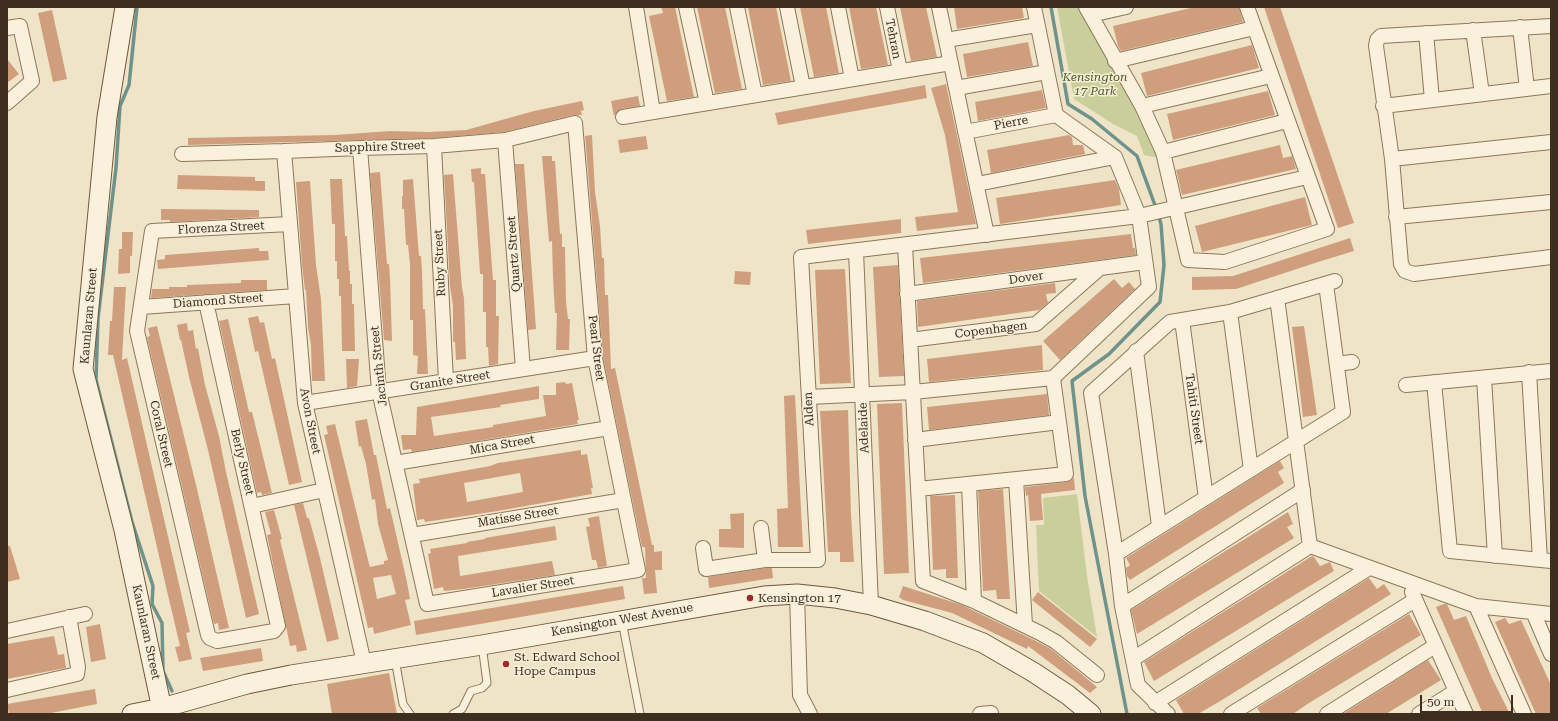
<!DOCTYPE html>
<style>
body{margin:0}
#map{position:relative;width:1558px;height:721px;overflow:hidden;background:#f0e4c8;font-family:"Roboto Serif",serif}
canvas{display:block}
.frame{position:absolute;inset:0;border:8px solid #3d2e20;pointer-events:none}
.scale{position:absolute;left:1420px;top:695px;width:93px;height:18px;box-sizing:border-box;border:2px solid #3d2e20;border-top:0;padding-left:5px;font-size:12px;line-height:14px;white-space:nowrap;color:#3d2e20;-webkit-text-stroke:3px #f7eed8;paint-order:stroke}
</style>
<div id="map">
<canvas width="1558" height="721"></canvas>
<div class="frame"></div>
<div class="scale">50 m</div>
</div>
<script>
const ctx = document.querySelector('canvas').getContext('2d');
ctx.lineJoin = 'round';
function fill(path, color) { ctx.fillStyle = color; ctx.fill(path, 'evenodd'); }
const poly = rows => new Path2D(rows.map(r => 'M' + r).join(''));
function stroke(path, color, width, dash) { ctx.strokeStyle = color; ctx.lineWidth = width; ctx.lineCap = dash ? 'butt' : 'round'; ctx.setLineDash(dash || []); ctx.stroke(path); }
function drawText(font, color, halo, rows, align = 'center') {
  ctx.font = font + ' "Roboto Serif",serif'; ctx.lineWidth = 3; ctx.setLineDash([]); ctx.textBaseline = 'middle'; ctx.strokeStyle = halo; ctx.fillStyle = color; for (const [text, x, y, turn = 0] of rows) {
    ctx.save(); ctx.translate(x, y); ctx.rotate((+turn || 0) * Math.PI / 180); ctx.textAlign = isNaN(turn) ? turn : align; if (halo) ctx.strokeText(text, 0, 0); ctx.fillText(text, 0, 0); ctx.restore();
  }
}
const green = poly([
 [1057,7,1080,7,1154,142,1159,158,1144,155,1137,136,1113,124,1074,99],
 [1077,494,1087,576,1097,637,1039,591,1036,525,1044,525,1043,498]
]);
const stream = poly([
 [137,7,129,85,120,106,116,168,98,318,96,380,132,522,153,586,152,604,162,623,163,671,172,691],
 [1051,7,1068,104,1092,119,1137,156,1156,208],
 [1127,714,1085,496,1072,381,1109,354,1160,302,1164,265,1161,224,1158,214]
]);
const building = poly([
 [661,7,675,7,694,97,667,101,649,16,663,13],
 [697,7,725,7,742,89,715,93],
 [748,7,776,7,791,81,763,85],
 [800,7,826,7,839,73,814,77],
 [849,7,876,7,888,65,861,69],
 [900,7,926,7,937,57,911,61],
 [954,7,1022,7,1024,18,957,29],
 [1195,7,1239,7,1243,22,1121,51,1118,46,1113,26],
 [1264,7,1280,7,1354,223,1338,228],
 [52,10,67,79,53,82,38,13],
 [1028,42,1033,66,967,77,963,54],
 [1252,45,1259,68,1147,96,1141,73],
 [7,59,19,74,7,83],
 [946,84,976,224,917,231,915,217,958,212,945,135,931,88],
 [925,85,927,98,778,125,775,113],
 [1042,90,1046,108,978,121,975,102],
 [1268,91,1275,115,1173,140,1167,114],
 [638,96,640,106,621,109,614,116,611,101],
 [582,101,584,110,581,111,582,115,573,115,504,132,434,138,188,145,188,138,335,135,390,131,429,132,466,130,534,111],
 [592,135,595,192,600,226,602,258,604,258,605,295,608,295,611,369,615,368,652,545,654,545,654,552,662,551,662,570,655,570,657,593,644,594,642,578,646,578,645,547,642,547,603,357,585,136],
 [1069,135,1072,137,1073,145,1083,145,1085,154,991,173,987,150],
 [646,136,648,149,620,153,618,140],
 [1280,145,1283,158,1292,156,1296,169,1182,195,1176,170],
 [542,156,552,156,552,161,555,161,560,234,562,234,562,247,565,247,566,302,568,319,570,319,569,350,556,350,557,313,555,313,553,277,552,241,549,242],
 [515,164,524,164,536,329,528,330],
 [481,168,481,174,485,174,493,280,496,280,496,316,499,316,498,364,489,366,488,347,486,347,486,312,483,312,483,274,480,274,474,182,472,182,471,169],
 [380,172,387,264,389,264,390,278,392,341,384,340,370,173],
 [453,174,462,288,464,298,466,359,456,360,455,342,453,342,453,306,450,286,444,175],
 [178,175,255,177,255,181,265,181,265,191,177,189],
 [330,179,342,179,345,236,347,236,349,271,350,271,350,284,352,284,352,304,354,304,355,351,342,351,341,296,339,296,339,279,337,279,337,261,335,261,335,224,332,224],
 [413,179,419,256,421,256,422,271,423,309,425,309,428,374,417,374,418,356,413,355,413,320,410,320,410,264,408,245,406,245,404,209,402,209,402,196,403,196,403,180],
 [1115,180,1119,189,1121,205,1000,224,996,198],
 [310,181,316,265,321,299,325,381,312,381,311,345,308,327,306,290,305,290,302,265,296,182],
 [1305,197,1312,225,1202,252,1195,226],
 [161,209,259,210,259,217,170,222,170,220,161,220],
 [901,219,901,233,808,244,806,230],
 [122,232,133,232,132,256,130,256,130,273,118,274,119,249,122,249],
 [1131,234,1133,248,1135,248,1136,255,923,283,920,258],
 [1350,238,1354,251,1318,262,1236,289,1192,290,1192,277,1233,276],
 [259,248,259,251,268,251,269,260,158,269,157,260,165,259,165,255],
 [898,265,904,376,879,377,873,267],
 [845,269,851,383,820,384,815,270],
 [735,271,751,272,750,285,734,284],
 [1114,279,1122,288,1129,282,1135,289,1060,360,1043,341],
 [241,280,267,280,267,290,151,298,152,289,169,289,169,287,187,287,187,285,241,283],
 [1055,283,1056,293,1046,294,1048,303,1039,310,918,327,917,301],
 [114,287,126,287,122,360,127,358,190,632,186,633,192,659,179,662,175,647,180,646,167,591,113,355,108,355,110,321,112,321],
 [258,316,260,323,264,322,272,359,275,358,302,482,289,485,258,351,255,352,248,318],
 [228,319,249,412,252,412,272,493,262,495,261,492,257,493,219,321],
 [187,323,188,331,193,330,196,349,198,348,205,385,219,436,226,472,259,614,246,618,208,450,189,377,181,340,180,340,177,325],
 [157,326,197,489,229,628,219,630,218,623,214,624,147,337,150,336,148,328],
 [1304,326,1317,415,1303,417,1292,327],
 [1042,345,1043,370,929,382,927,359],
 [346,359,359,359,357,386,347,388],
 [565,382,566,384,572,383,579,420,577,420,578,424,412,452,411,449,403,450,401,435,416,435,417,407,539,386,539,399,500,405,501,407,431,417,434,436,493,427,493,425,546,416,543,395,556,395,556,383],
 [1047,394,1049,415,929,430,927,407],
 [795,395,803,547,778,547,777,509,788,508,784,396],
 [902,403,909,573,884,574,877,404],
 [848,410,851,514,854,562,840,562,840,552,828,552,820,411],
 [367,419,374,455,376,455,387,509,390,508,407,582,410,599,405,600,411,625,374,634,373,627,368,628,324,435,328,434,326,426,335,424,369,564,370,567,384,564,384,561,388,560,378,524,375,499,372,500,366,464,361,446,359,447,355,421],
 [391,575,396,594,377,599,373,578],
 [581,450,581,455,587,454,593,488,591,488,592,494,498,511,425,522,424,519,417,520,413,484,420,483,419,479,490,466,498,463],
 [520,473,523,492,467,502,464,483],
 [1280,461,1284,468,1278,472,1284,483,1130,580,1127,576,1126,568,1130,565,1126,558],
 [1074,478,1075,490,1041,494,1043,520,1030,521,1028,495,1026,496,1025,487,1067,482],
 [1003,489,1010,599,997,599,996,590,983,591,978,491],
 [955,495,958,578,946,578,946,569,933,570,930,496],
 [303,503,307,518,309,518,320,558,339,639,327,642,294,505],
 [274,510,282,539,280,540,307,650,297,652,296,645,290,646,267,535,271,534,265,512],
 [1288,512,1293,524,1287,527,1294,538,1137,634,1131,610],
 [744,513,744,548,719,547,719,529,731,529,730,514],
 [599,516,607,566,598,568,596,560,592,560,586,527,590,526,588,518],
 [555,526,557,540,458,556,460,576,552,561,555,575,464,589,444,591,443,587,434,589,428,554,431,553,430,549,467,543,467,542,485,539,485,538],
 [7,546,10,546,20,579,7,582],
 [1312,556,1314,557,1320,566,1330,562,1334,571,1154,681,1144,662],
 [766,568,772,568,773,578,709,588,708,577],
 [1369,578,1377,589,1384,584,1391,594,1222,700,1198,714,1184,714,1176,700],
 [623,586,625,599,416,635,414,621],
 [903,586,962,605,1036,641,1051,649,1097,687,1090,693,1028,646,1027,649,952,613,903,600,899,597],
 [1038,592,1097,639,1090,647,1032,600],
 [1444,604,1447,604,1454,620,1466,616,1492,678,1510,714,1483,714,1436,607],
 [1409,614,1421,635,1309,703,1293,714,1261,714,1257,708],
 [1505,618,1509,624,1521,620,1551,685,1551,714,1536,714,1495,622],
 [100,624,106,659,91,662,86,627],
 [54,636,58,655,64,654,66,668,7,679,7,644],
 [261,648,263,661,203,671,200,658],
 [1428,660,1441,680,1386,714,1343,714],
 [389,673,397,714,332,714,327,684],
 [95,689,97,704,46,714,9,714,7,704]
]);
const lane = poly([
 [622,621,640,714],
 [395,659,403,704,410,714],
 [453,714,462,709,471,691,482,688,487,683,482,645]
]);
const street = poly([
 [636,7,653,112],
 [686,7,707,103],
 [737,7,755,95],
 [787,7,803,87],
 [838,7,852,79],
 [887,7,900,71],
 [939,7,987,235],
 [1086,7,1142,106,1163,152,1188,260,1225,262,1327,229,1247,7],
 [1091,15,1126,7],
 [1551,26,1381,36,1377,40,1376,46,1392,159,1401,264,1405,271,1414,274,1551,257],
 [1520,27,1527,89],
 [7,28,20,26,32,81,7,103],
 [1473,30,1482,94],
 [1426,33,1432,100],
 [946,40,1037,25],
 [1115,61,1254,28],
 [956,88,1047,72],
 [1142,106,1271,76],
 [1383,106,1551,86],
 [623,117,951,63],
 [965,132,1056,115],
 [505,140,523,369],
 [434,146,446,381],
 [284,151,305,403,364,663],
 [1163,152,1287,121],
 [182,154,284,151,360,148,434,146,505,140,575,123,595,358,638,570,427,604,379,391,360,148],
 [1392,159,1551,142],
 [977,184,1115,157],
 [1396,217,1551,202],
 [905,245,923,581,974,601,1040,633,1056,642,1097,675],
 [856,251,871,605],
 [907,294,1145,262],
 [1277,298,1310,546],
 [206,302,278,626,274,631,217,641,210,638,208,635,137,331,152,231,290,224],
 [141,307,296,296],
 [1230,312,1251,470],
 [1182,320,1206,498],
 [910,340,1036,324,1100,268],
 [1136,351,1159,526],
 [1337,364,1352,362],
 [1529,372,1540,560],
 [1484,378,1495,556],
 [1434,382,1450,551,1551,561],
 [1406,385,1551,371],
 [809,397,913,392,1053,378,1149,287,1139,216,1115,157,1056,115,1034,7],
 [305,403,595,358],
 [915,440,1059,422],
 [395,463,609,428],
 [1016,479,1025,625],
 [969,484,974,601],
 [918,489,1066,474,1053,378],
 [252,506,324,490],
 [761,528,765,560],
 [412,535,624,500],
 [1310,546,1476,606,1551,614],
 [703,548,706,569,765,560,818,560,801,257,1139,216,1307,177],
 [1116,554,1343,412,1326,284],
 [1412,592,1466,714],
 [797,594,800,695,810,714],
 [1122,606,1303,490],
 [1476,606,1524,714],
 [1533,612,1551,654],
 [7,631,85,614],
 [1133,659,1310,546],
 [7,690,77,674,78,667,69,617],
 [1155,703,1369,568],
 [980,714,991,713],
 [1168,714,1138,685,1122,606,1116,554,1091,393,1170,322,1230,312,1335,281],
 [1231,714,1415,600],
 [1327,714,1435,646],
 [1419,714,1456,691]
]);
const secondary = poly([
 [125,7,107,117,83,369,124,530,163,714],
 [132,714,162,708,247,684,291,675,482,645,764,596,797,594,835,598,871,605,925,621,983,643,1033,672,1068,695,1091,714]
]);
const markers = [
 [750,598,4,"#9e2a2b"],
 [506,664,4,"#9e2a2b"]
];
const streetNames = [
 ["Tehran",893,39,79],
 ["Pierre",1011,123,-11],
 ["Sapphire Street",380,147,-2],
 ["Florenza Street",221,228,-3],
 ["Quartz Street",514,254,-94],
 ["Ruby Street",440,263,-93],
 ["Dover",1026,278,-8],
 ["Diamond Street",218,301,-4],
 ["Kaunlaran Street",89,316,-85],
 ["Copenhagen",991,330,-7],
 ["Pearl Street",596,348,83],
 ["Jacinth Street",379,366,-96],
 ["Granite Street",450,381,-9],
 ["Alden",809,409,-93],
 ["Tahiti Street",1194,409,82],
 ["Avon Street",310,421,79],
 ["Adelaide",864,428,-92],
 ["Coral Street",161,434,77],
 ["Mica Street",502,445,-10],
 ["Berly Street",242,462,77],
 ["Matisse Street",518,517,-9],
 ["Lavalier Street",533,587,-9],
 ["Kensington West Avenue",622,620,-10],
 ["Kaunlaran Street",146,632,78]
];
const parkNames = [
 ["Kensington",1095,77],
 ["17 Park",1095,91]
];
const poiNames = [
 ["Kensington 17",758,598],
 ["St. Edward School",514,657],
 ["Hope Campus",514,671]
];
fill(green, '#c9cf9b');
stroke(stream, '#6f938a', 3.5);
fill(building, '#cf9f7d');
stroke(lane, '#8d765c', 9);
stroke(street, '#8d765c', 16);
stroke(secondary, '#6f573f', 21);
stroke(lane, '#faf1dc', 7);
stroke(street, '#faf1dc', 14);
stroke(secondary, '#faf1dc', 19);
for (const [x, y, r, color] of markers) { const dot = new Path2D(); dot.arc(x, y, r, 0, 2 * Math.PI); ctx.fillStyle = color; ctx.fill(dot); stroke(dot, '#f7eed8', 1.5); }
drawText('12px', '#3d2e20', '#f7eed8', streetNames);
drawText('italic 12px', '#4d5a26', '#f7eed8', parkNames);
drawText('12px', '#3d2e20', '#f7eed8', poiNames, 'left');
</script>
